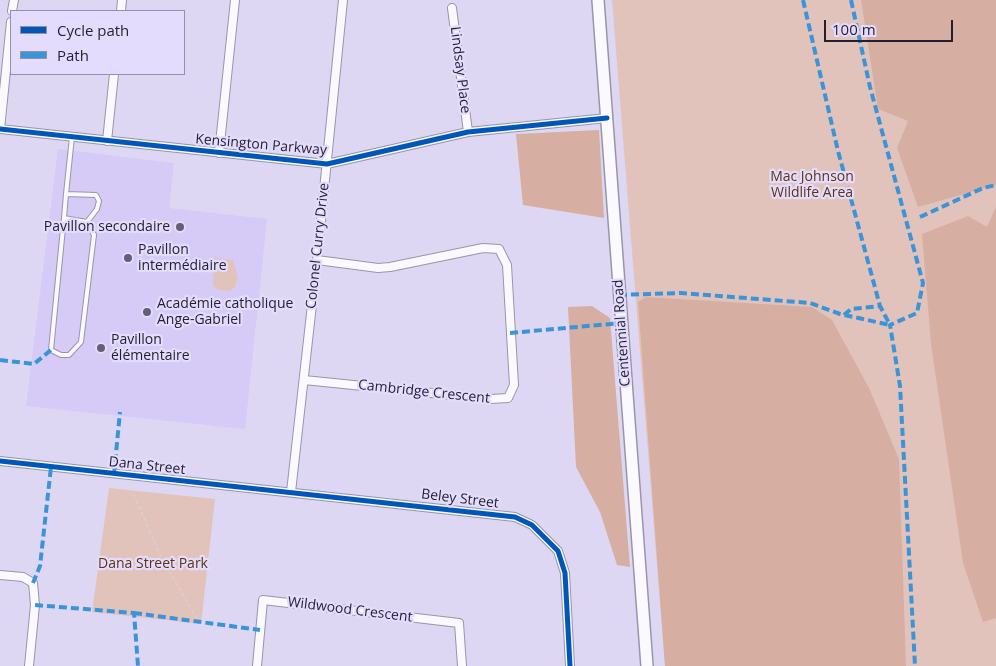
<!DOCTYPE html>
<meta charset="utf-8">
<style>
body{margin:0}
#map{position:relative;width:996px;height:666px;overflow:hidden;background:#ded7f3;font-family:"Open Sans",sans-serif}
canvas{display:block}
.legend{position:absolute;left:10px;top:10px;width:175px;height:65px;box-sizing:border-box;background:#e3dcfc;border:1px solid #9690ab;margin:0;padding:6px 9px;list-style:none;font-size:15px;color:#231e31}
.legend li{display:flex;align-items:center;gap:10px;height:25px}
.legend b{width:25px;border:1px solid #9690ab}
.scale{position:absolute;left:824px;top:20px;width:129px;height:22px;box-sizing:border-box;border:2px solid #231e31;border-top:0;padding-left:6px;font-size:15px;line-height:18px;white-space:nowrap;color:#231e31;-webkit-text-stroke:4px #e3dcfc;paint-order:stroke}
</style>
<div id="map">
<canvas width="996" height="666"></canvas>
<ul class="legend">
<li><b style="height:6px;background:#0057b8"></b>Cycle path</li>
<li><b style="height:6px;background:#3b94d8"></b>Path</li>
</ul>
<div class="scale">100 m</div>
</div>
<script>
const ctx = document.querySelector('canvas').getContext('2d');
ctx.lineJoin = 'round';
function fill(path, color) { ctx.fillStyle = color; ctx.fill(path, 'evenodd'); }
const poly = rows => new Path2D(rows.map(r => 'M' + r).join(''));
function stroke(path, color, width, dash) { ctx.strokeStyle = color; ctx.lineWidth = width; ctx.lineCap = dash ? 'butt' : 'round'; ctx.setLineDash(dash || []); ctx.stroke(path); }
function drawText(font, color, halo, rows, align = 'center') {
  ctx.font = font + ' "Open Sans",sans-serif'; ctx.lineWidth = 4.5; ctx.setLineDash([]); ctx.textBaseline = 'middle'; ctx.strokeStyle = halo; ctx.fillStyle = color; for (const [text, x, y, turn = 0] of rows) {
    ctx.save(); ctx.translate(x, y); ctx.rotate((+turn || 0) * Math.PI / 180); ctx.textAlign = isNaN(turn) ? turn : align; if (halo) ctx.strokeText(text, 0, 0); ctx.fillText(text, 0, 0); ctx.restore();
  }
}
const built = poly([
 [58,149,174,163,169,208,267,219,245,429,26,406]
]);
const green = poly([
 [612,0,996,0,996,666,665,666],
 [214,258,233,260,238,278,234,288,229,291,219,290,213,286],
 [109,488,215,499,201,624,92,612]
]);
const forest = poly([
 [861,0,996,0,996,185,918,207,897,148,908,121,878,109],
 [599,130,604,218,523,205,516,134],
 [996,207,996,618,983,622,963,563,931,344,922,234,968,216,987,227],
 [646,297,812,307,832,320,869,388,899,459,906,666,665,666,638,302],
 [592,306,610,318,630,567,617,565,600,512,576,467,568,307]
]);
const path = poly([
 [128,482,162,559,199,622]
]);
const lane = poly([
 [66,194,96,195,99,201,97,209,87,222],
 [64,218,87,222,94,235,81,342,69,355,61,355,51,350,64,218,66,194,72,137]
]);
const street = poly([
 [452,8,468,132],
 [12,11,14,0],
 [121,11,122,0],
 [0,129,327,164,468,132,607,118],
 [0,129,11,22],
 [107,141,114,74],
 [219,153,235,0],
 [304,380,491,399,508,398,514,385,507,265,499,249,483,248,390,267,378,268,317,260],
 [0,461,515,517,532,525,558,551,565,573,570,666],
 [291,492,317,260,343,0],
 [0,575,23,577,33,583,35,605,29,666],
 [257,666,263,600,459,623,462,666]
]);
const secondary = poly([
 [598,0,647,666]
]);
const quiet = poly([
 [803,0,838,151,880,306],
 [851,0,870,87,923,283,917,313,890,325,900,386,915,666],
 [920,217,983,188,996,185],
 [619,295,681,293,810,303,840,314,890,325],
 [844,315,851,309,880,306,890,325],
 [510,333,621,323],
 [0,360,34,364,51,350],
 [114,474,120,412],
 [33,583,40,566,51,467],
 [35,605,134,613,138,666],
 [134,613,260,630]
]);
const cycleway = poly([
 [0,129,327,164,468,132,607,118],
 [0,461,515,517,532,525,558,551,565,573,570,666]
]);
const markers = [
 [180,227,5,"#645f75"],
 [128,258,5,"#645f75"],
 [147,312,5,"#645f75"],
 [101,348,5,"#645f75"]
];
const streetNames = [
 ["Lindsay Place",460,70,83],
 ["Kensington Parkway",261,145,5],
 ["Colonel Curry Drive",318,246,-84],
 ["Centennial Road",622,333,-94],
 ["Cambridge Crescent",424,392,6],
 ["Dana Street",147,466,6],
 ["Beley Street",460,499,7],
 ["Wildwood Crescent",350,610,7]
];
const parkNames = [
 ["Mac Johnson",812,177],
 ["Wildlife Area",812,193],
 ["Dana Street Park",153,564]
];
const poiNames = [
 ["Pavillon secondaire",170,227,"right"],
 ["Pavillon",138,250],
 ["intermédiaire",138,266],
 ["Académie catholique",157,304],
 ["Ange-Gabriel",157,320],
 ["Pavillon",111,340],
 ["élémentaire",111,356]
];
fill(built, '#d6caf7');
fill(green, '#e1c3bc');
fill(forest, '#d6afa2');
stroke(lane, '#9a94a9', 6);
stroke(street, '#9a94a9', 10);
stroke(secondary, '#9a94a9', 14);
stroke(path, '#d8d6df', 1, [4, 2.5]);
stroke(lane, '#faf9fd', 4);
stroke(street, '#faf9fd', 8);
stroke(secondary, '#faf9fd', 11);
stroke(quiet, '#3b94d8', 4, [8, 4]);
stroke(cycleway, '#0057b8', 5);
for (const [x, y, r, color] of markers) { const dot = new Path2D(); dot.arc(x, y, r, 0, 2 * Math.PI); ctx.fillStyle = color; ctx.fill(dot); stroke(dot, '#e3dcfc', 2); }
drawText('14px', '#231e31', '#e3dcfc', streetNames);
drawText('14px', '#5f3410', '#e3dcfc', parkNames);
drawText('14px', '#231e31', '#e3dcfc', poiNames, 'left');
</script>
